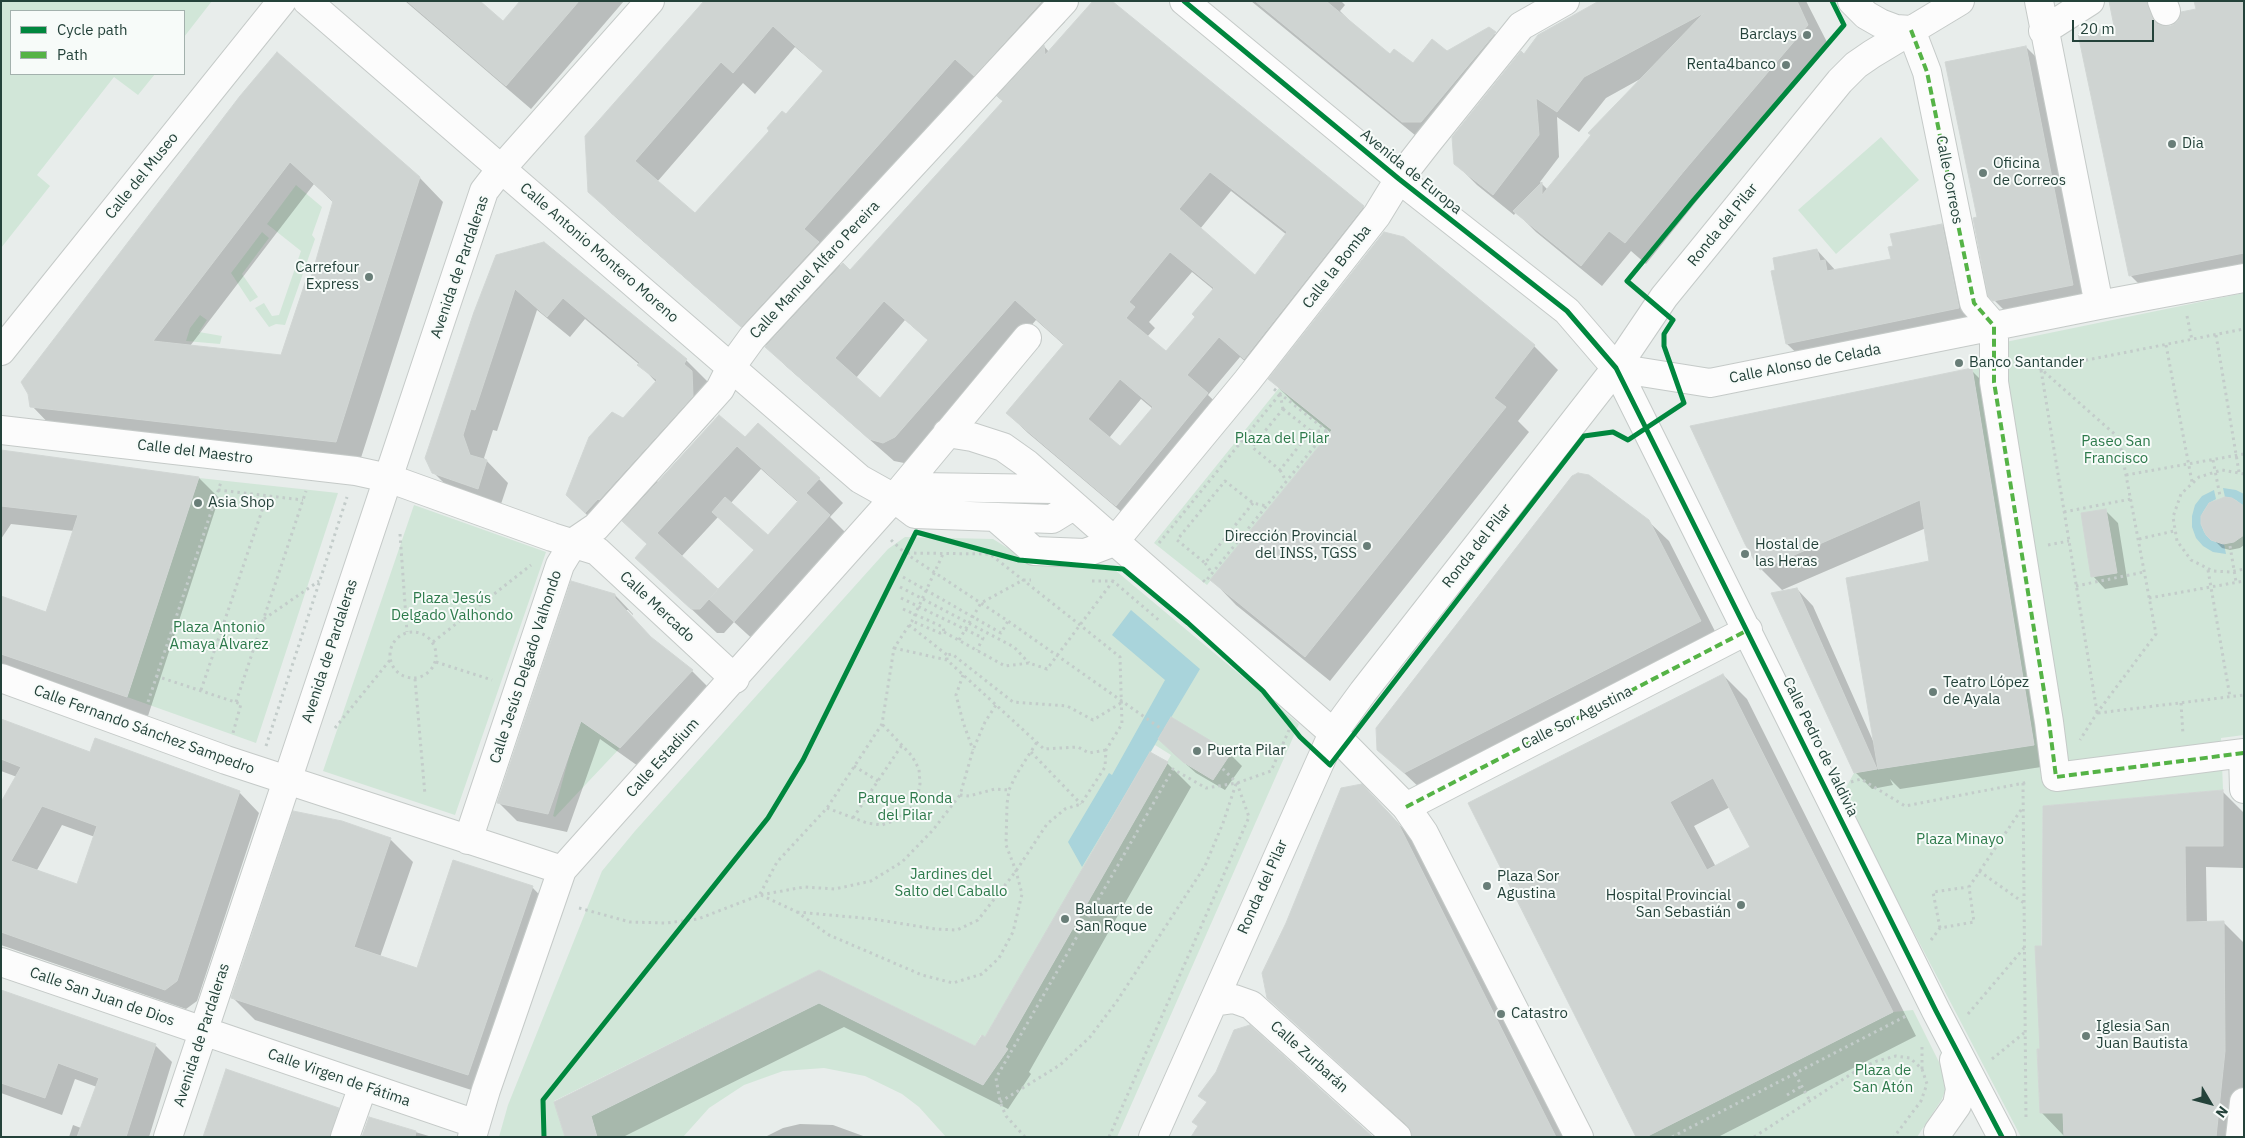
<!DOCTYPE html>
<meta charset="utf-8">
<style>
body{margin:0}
#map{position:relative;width:2245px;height:1138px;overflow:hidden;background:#e8edeb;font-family:"IBM Plex Sans",sans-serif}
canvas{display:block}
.frame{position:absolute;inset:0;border:2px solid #24423a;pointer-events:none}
.legend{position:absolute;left:10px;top:10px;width:175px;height:65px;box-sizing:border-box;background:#f7fbf9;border:1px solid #a3b1ad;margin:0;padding:6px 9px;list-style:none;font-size:15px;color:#24423a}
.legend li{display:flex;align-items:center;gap:10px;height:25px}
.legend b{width:25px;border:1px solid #a3b1ad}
.north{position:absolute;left:2185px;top:1078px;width:50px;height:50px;-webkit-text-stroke:4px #f7fbf9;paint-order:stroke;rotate:127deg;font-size:14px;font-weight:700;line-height:20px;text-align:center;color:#24423a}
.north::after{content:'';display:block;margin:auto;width:18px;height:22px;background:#24423a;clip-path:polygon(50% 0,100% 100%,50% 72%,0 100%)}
.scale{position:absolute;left:2072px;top:20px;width:82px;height:22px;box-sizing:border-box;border:2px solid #24423a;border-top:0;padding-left:6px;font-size:15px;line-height:18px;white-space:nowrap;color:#24423a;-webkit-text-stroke:4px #f7fbf9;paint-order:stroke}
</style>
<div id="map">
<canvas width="2245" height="1138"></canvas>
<div class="frame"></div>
<ul class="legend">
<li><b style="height:6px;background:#00873e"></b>Cycle path</li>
<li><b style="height:6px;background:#55b346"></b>Path</li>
</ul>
<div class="north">N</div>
<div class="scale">20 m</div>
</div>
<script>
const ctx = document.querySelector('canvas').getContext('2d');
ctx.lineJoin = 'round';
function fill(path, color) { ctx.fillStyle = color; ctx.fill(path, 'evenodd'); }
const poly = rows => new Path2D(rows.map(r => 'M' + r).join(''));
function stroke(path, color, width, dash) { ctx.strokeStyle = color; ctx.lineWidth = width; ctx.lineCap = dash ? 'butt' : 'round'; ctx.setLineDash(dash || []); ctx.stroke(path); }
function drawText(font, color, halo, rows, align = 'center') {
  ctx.font = font + ' "IBM Plex Sans",sans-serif'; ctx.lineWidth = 4; ctx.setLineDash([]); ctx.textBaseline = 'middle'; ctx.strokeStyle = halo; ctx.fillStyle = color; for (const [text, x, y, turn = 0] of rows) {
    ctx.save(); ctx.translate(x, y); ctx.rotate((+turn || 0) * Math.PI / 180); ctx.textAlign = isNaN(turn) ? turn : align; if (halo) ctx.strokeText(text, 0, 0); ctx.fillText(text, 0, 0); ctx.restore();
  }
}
const green = poly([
 [1,1,212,1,184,37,184,11,11,11,11,74,155,74,138,95,114,77,37,175,50,186,1,248],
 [1881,137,1919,180,1836,254,1798,210],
 [296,185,322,207,312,235,315,239,285,325,276,324,269,327,255,308,264,303,272,316,279,315,301,251,267,224],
 [262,232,269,238,242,274,258,297,250,302,231,273],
 [2244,293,2244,735,2221,738,2223,790,2043,806,2040,1049,2037,1049,2040,1113,2063,1113,2064,1137,2021,1137,1842,795,1854,773,2034,745,1972,368,1986,346],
 [200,315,207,320,199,332,222,336,220,344,186,341,190,328],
 [1279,388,1332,430,1207,585,1154,543],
 [199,478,338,493,256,743,127,697],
 [414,505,546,552,455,815,323,771],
 [905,537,993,539,1027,560,1109,565,1299,724,1117,1137,946,1137,919,1107,902,1094,865,1076,824,1068,783,1071,744,1085,709,1108,683,1137,597,1137,591,1116,819,1003,983,1085,1007,1049,1005,1047,1171,755,1155,745,985,1037,981,1035,975,1046,819,970,554,1101,565,1137,499,1137,508,1105,602,871,635,831,888,549],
 [579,720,620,748,555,817,553,816],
 [1913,1010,1943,1070,1946,1088,1942,1099,1917,1137,1646,1137,1893,1012]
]);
const water = poly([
 [2223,488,2236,490,2244,494,2244,507,2236,500,2225,497],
 [2214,490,2216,499,2209,503,2203,512,2201,524,2204,532,2211,540,2224,544,2226,554,2213,552,2203,546,2196,538,2192,527,2192,516,2195,505,2202,496],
 [1131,610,1200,669,1082,867,1068,842,1109,773,1112,775,1165,680,1112,635]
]);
const shadow = poly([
 [405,1,478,1,503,23,521,1,624,1,531,109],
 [704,1,1064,1,1065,22,1043,45,1049,52,1112,2,1363,207,1384,227,1265,378,1240,357,1208,395,1228,414,1137,525,1028,433,1007,413,1064,345,1036,320,916,458,904,463,894,461,787,367,765,345,764,347,612,214,590,192],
 [795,47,824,72,695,215,657,182,743,83,755,94],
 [977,80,1004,102,851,271,841,266,825,250],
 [1231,191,1287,235,1255,276,1200,229],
 [1192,272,1214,290,1197,317,1166,353,1147,337,1155,328,1149,322],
 [905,320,929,341,880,400,856,378],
 [1141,399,1153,409,1120,448,1109,438],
 [1251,1,1341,1,1345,5,1340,11,1352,23,1390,55,1413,65,1447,52,1489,29,1513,52,1421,140],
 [1602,1,1806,1,1829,46,1704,192,1646,264,1631,251,1602,286,1536,232,1516,212,1514,215,1477,185,1455,163,1524,55],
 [1642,78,1548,190,1540,182,1559,157,1557,117,1579,132,1606,98],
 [2114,1,2150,1,2165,17,2166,27,2172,27,2198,10,2244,1,2244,275,2149,294,2130,275],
 [2026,47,2050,71,2097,309,2018,324,1994,300,1978,218],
 [241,96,420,178,443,202,359,464,55,430,32,406,29,394],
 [314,184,334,203,311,283,282,356,190,346],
 [1942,225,1960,244,1977,326,1806,362,1787,344,1817,250,1836,271,1892,260,1894,247],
 [544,243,686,360,708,382,713,394,714,418,657,481,659,483,745,439,819,479,843,503,830,517,853,540,759,645,734,622,724,633,717,633,637,558,648,545,623,520,589,517,567,495,623,420,656,382,640,365,585,319,570,337,537,310,497,431,493,430,484,458,508,483,499,510,455,494,433,472,475,312],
 [761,469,799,503,768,536,730,504],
 [718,517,755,551,719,591,681,557],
 [1534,346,1558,370,1518,421,1529,432,1330,681,1236,605,1212,580,1331,433,1294,403,1270,379],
 [1971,370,1992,391,2054,765,1900,789,1890,779,1893,785,1872,789,1855,772,1797,589,1813,606,1874,743,1930,562,1926,528,1782,590,1761,569],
 [1,452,199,478,219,498,148,716,1,667,1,597,47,614,74,531,11,524,1,539],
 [2244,508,2244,545,2240,548,2230,550,2222,548,2205,531],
 [2105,510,2118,523,2128,585,2105,589,2093,576],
 [1648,521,1669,541,1720,641,1425,793,1379,749],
 [615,595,633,614,633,615,628,610,625,610,654,642,692,671,710,689,638,766,600,739,567,832,517,821,498,802],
 [1723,675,1747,699,1916,1036,1718,1137,1637,1137,1469,803],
 [1730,807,1752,847,1716,867,1694,826],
 [1171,719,1230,754,1242,766,1225,790,1196,773,1171,751],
 [1,721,90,754,239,792,259,813,197,1001,186,1009,1,945,1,805,17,777,1,771],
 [62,825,95,837,78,886,37,870],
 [1167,763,1191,787,1029,1072,1031,1074,1008,1109,844,1027,623,1137,566,1137,556,1102,819,972,975,1048,986,1039],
 [2222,791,2244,813,2244,868,2206,867,2207,923,2224,923,2244,943,2244,1137,2065,1137,2042,1113,2043,947],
 [1384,808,1420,847,1565,1137,1413,1137,1411,1130,1268,998],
 [390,839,413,862,380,957,417,969,532,887,554,910,490,1096,255,1020,232,997],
 [1,991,155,1045,172,1062,149,1137,69,1137,73,1125,81,1128,97,1087,75,1079,62,1115,1,1093],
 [338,1109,358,1129,355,1137,205,1137],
 [369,1118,432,1137,362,1137],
 [800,1124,833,1125,866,1137,765,1137,783,1128]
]);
const building = poly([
 [407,1,480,1,503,21,520,1,579,1,506,86,407,1],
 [704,1,1042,1,974,76,955,59,804,229,819,242,741,327,588,192,585,136,704,1],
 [773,26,823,71,786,114,782,111,767,128,769,131,695,213,635,161,721,62,733,73,773,26],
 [1093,1,1112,1,1364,206,1244,359,1219,337,1187,375,1208,393,1116,506,1006,413,1064,344,1015,300,895,437,883,443,869,439,765,347,843,263,850,270,1003,101,997,96,1044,45,1045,55,1093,1],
 [1210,172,1287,232,1255,275,1179,209,1210,172],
 [1170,252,1214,288,1192,314,1195,317,1166,351,1126,318,1135,307,1129,302,1170,252],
 [884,301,928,340,880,398,835,358,884,301],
 [1120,379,1153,407,1120,446,1088,419,1120,379],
 [1255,1,1326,1,1390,54,1394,49,1413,63,1432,39,1447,51,1489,27,1496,32,1421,122,1402,122,1255,1],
 [1599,1,1797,1,1808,25,1684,171,1625,243,1609,231,1581,266,1513,211,1542,182,1542,195,1591,135,1588,133,1704,13,1584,77,1557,112,1536,98,1539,135,1493,195,1454,164,1452,137,1521,51,1524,54,1538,35,1599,1],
 [2109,1,2147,1,2152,17,2157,24,2164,26,2171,26,2178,21,2181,12,2196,9,2194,1,2244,1,2244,253,2129,276,2078,34,2114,26,2109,1],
 [2026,46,2073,285,1993,301,1988,296,1973,218,1977,217,1945,62,2026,46],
 [277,52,420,177,336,442,30,407,28,394,21,382,240,96,277,52],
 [290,162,333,201,310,281,306,280,281,355,153,341,290,162],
 [1942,224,1959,308,1786,344,1771,271,1775,270,1773,258,1817,249,1820,261,1825,260,1827,271,1891,259,1888,247,1893,246,1890,234,1942,224],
 [1384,232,1404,237,1535,345,1494,398,1506,407,1305,657,1210,580,1332,430,1268,379,1384,232],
 [544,242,687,359,684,364,692,371,693,396,599,500,598,499,585,513,566,495,589,437,612,412,623,418,657,380,637,365,640,363,563,298,547,317,515,289,475,410,471,409,463,435,470,455,487,460,478,489,432,473,425,458,474,312,496,255,544,242],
 [1972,368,2034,745,1878,769,1846,578,1929,561,1920,500,1760,570,1745,544,1690,426,1972,368],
 [719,415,745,437,758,423,820,478,806,493,830,515,734,622,709,599,754,550,712,512,725,497,768,535,798,501,737,446,657,533,718,589,700,609,691,609,635,558,647,544,622,521,719,415],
 [1,450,199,477,127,697,1,654,1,596,46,612,78,515,1,506,1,450],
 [1578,473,1589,475,1649,520,1701,621,1404,773,1377,750,1376,728,1572,476,1578,473],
 [2225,497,2232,498,2244,506,2244,535,2234,542,2223,544,2211,540,2206,535,2201,524,2201,516,2209,503,2225,497],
 [2106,509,2117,573,2091,577,2081,513,2106,509],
 [571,581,615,594,615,598,651,637,693,670,620,748,581,721,548,814,497,803,571,581],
 [1797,588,1877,769,1854,773,1771,593,1797,588],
 [1723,674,1893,1012,1646,1137,1636,1137,1468,803,1723,674],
 [1713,778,1750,847,1707,870,1670,802,1713,778],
 [1171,717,1231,753,1213,780,1183,762,1158,739,1171,717],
 [1,719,90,752,95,738,240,791,177,981,165,990,1,932,1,802,21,767,1,759,1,719],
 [42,806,97,826,77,884,11,861,42,806],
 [1150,752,1168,762,1005,1047,1008,1049,983,1085,819,1003,591,1116,597,1137,565,1137,554,1102,819,970,975,1046,982,1035,985,1037,1150,752],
 [1362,784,1398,823,1556,1137,1412,1137,1407,1125,1267,998,1262,973,1286,923,1341,788,1362,784],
 [2223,790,2223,846,2185,846,2186,922,2224,921,2225,1051,2216,1137,2064,1137,2063,1113,2040,1113,2037,1049,2040,1049,2035,946,2042,946,2043,806,2223,790],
 [293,811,342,821,391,838,354,947,417,968,453,860,533,886,468,1075,231,998,293,811],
 [1,990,156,1044,126,1137,77,1137,99,1078,58,1063,45,1098,1,1083,1,990],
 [1250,1025,1373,1137,1191,1137,1198,1126,1192,1122,1207,1102,1198,1096,1216,1072,1234,1030,1250,1025],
 [226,1069,339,1108,330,1137,203,1137,226,1069],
 [369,1117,416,1131,415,1137,362,1137,369,1117]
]);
const path = poly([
 [2187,316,2192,340],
 [2216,335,2239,472],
 [2166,345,2192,482],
 [2021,360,2041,369,2119,438,2156,634,2097,713,2080,740],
 [2041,369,2244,329],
 [2041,370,2097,712],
 [1274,389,1327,431],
 [1280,394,1283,409],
 [1283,409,1311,431,1280,470,1252,447,1283,409],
 [1311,431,1326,431],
 [2213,460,2220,496],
 [1280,470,1286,481],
 [2244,474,2222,470,2199,477,2181,494,2173,517,2177,541,2191,560,2213,571,2230,572,2244,569],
 [2126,475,2244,454],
 [218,490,303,500],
 [1253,503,1205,563,1177,540,1225,481,1253,503,1266,506],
 [2064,512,2131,499],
 [400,534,407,632],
 [2139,539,2174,531],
 [891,540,905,553,1008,621,1163,730],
 [1159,543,1280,394],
 [2048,545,2069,541],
 [2230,546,2236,582],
 [1205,563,1212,573],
 [2208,570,2230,697],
 [903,577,1001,633,1008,621],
 [1203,580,1205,582,1327,431],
 [1092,581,1113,581,1161,622],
 [2076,586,2144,572],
 [900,587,1014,647,1029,663],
 [901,598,983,638,977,650],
 [2149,598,2244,581],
 [903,609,943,627,944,632,940,633,912,621],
 [264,619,319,581],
 [909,625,947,655],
 '390 655a23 23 0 1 1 46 0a23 23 0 1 1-46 0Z',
 [944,632,1005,666,1029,663,1047,669,1113,581],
 [959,640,981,603,1023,580,1031,580],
 [433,642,531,565],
 [894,648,947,660,1044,749,1078,747,1089,753,1106,750],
 [947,660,947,655,952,654,1013,702,1067,706,1093,720,1121,703],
 [436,662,492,680],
 [963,675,956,695,963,722,973,750],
 [156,676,241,704,233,733],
 [415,679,425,795],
 [201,690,267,496],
 [148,702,221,482],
 [236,702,306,491],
 [2181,703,2183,735],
 [2098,713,2244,695],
 [335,728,390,660],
 [266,746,347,497],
 [1031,752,1081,804],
 [854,766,878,781],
 [1851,782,1861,779,1905,806,2029,782],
 [2023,783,2026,1121],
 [960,795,969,796,995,789,1009,790],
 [827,808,867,823,882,825,896,820,909,811,917,799,920,784,919,769,912,756,882,724],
 [853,818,902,745],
 [1979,871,2024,903],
 [760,894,777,862,827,808,882,724,894,648,912,621,943,554],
 [761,895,797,912,829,935,922,975,953,983,982,974,999,958,1013,932,1022,894,1016,871,1006,845,1007,804,1009,790,1016,775,1037,742],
 [579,908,630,922,666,923,698,919,760,895,804,887,835,889,871,881,902,862,933,830,960,795,973,750,985,722,996,705],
 [797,912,873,919,935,929,957,930,978,920,1016,871,1047,824,1065,809,1081,804,1105,767,1106,750,1122,724,1120,657,1080,625,990,554,905,553],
 [1940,928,1933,892,1968,887],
 [1931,940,1940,928,1974,922,1969,887,2023,807],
 [1968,1014,2024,948],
 [1992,1059,2024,1033],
 [1922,1069,1922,1047],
 [1795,1074,1810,1101],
 [1787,1095,1802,1086],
 [1000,1102,1060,1065,1090,1037,1117,1001,1205,866,1223,823,1236,784],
 [1025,1137,1006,1116,1000,1102,996,1078,1173,769,1206,788,1237,783,1271,771,1289,730],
 [1109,1137,1249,817,1237,783,1222,768],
 [1672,1137,1908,1015],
 [1754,1137,1859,1069,1877,1061,1896,1056,1910,1058,1922,1069,1927,1084,1921,1101,1894,1137]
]);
const minor = poly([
 [307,1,860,479,894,498,915,514,1052,519,1073,506],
 [1184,1,1399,179,1567,311,1616,368,1936,1011,2002,1137],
 [1852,1,1866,15,1880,23,1896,29,1911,30],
 [2039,1,2099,305],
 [2162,1,2166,11],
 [1911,30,1927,72,1974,303,1994,326],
 [2043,31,2090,1],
 [1994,326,1994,382,2049,722,2056,777,2244,753],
 [1,351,282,1],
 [1616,368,1710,383,2099,305,2244,278],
 [1,430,356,471,388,478,552,537,597,551,735,679],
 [947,433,972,437,1003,447,1027,464,1333,733,1406,807,1424,833,1579,1137],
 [894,498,918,487,1054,489],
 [995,517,1034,551,1085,553,1114,542,1247,381,1377,215,1399,179,1427,143,1521,26,1565,1],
 [1,678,226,760,562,870],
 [2243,753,2244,789],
 [1406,807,1748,630],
 [468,840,560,565,574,542,596,527,720,389,731,367,752,338,1064,1],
 [1,962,476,1124],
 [1213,1002,1234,999,1251,1005,1397,1137],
 [1938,1132,1957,1105,1960,1089,1954,1060],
 [168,1137,484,191,501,169,650,1],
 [345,1137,363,1086],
 [472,1137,486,1090,562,870,894,498,1027,338],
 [1153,1137,1333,733,1363,692,1616,368,1664,297,1840,81,1856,65,1872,54,1960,1],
 [2240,1137,2244,1102]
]);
const quiet = poly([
 [1911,30,1927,72,1974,303,1994,326,1994,382,2049,722,2056,777,2244,753],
 [1406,807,1748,630]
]);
const cycleway = poly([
 [1184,1,1399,179,1567,311,1616,368,1936,1011,2002,1137],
 [544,1137,543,1100,768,818,803,760,916,532,1019,560,1123,569,1188,623,1263,691,1300,737,1330,765,1584,436,1613,432,1628,440,1684,403,1664,346,1664,334,1673,320,1627,281,1692,202,1844,25,1832,1]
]);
const markers = [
 [1807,35,5,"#697e78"],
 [1786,65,5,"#697e78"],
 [2172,144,5,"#697e78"],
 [1983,173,5,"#697e78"],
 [369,277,5,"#697e78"],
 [1959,363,5,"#697e78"],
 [198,503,5,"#697e78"],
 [1367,546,5,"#697e78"],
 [1745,554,5,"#697e78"],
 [1933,692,5,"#697e78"],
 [1197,751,5,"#697e78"],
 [1487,886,5,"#697e78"],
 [1741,905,5,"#697e78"],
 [1065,919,5,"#697e78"],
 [1501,1014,5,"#697e78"],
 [2086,1036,5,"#697e78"]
];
const poiNames = [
 ["Barclays",1797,35,"right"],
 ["Renta4banco",1776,65,"right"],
 ["Dia",2182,144],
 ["Oficina",1993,164],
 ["de Correos",1993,181],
 ["Carrefour",359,268,"right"],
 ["Express",359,285,"right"],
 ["Banco Santander",1969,363],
 ["Asia Shop",208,503],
 ["Dirección Provincial",1357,537,"right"],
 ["del INSS, TGSS",1357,554,"right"],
 ["Hostal de",1755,545],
 ["las Heras",1755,562],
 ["Teatro López",1943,683],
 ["de Ayala",1943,700],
 ["Puerta Pilar",1207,751],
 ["Plaza Sor",1497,877],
 ["Agustina",1497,894],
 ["Hospital Provincial",1731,896,"right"],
 ["San Sebastián",1731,913,"right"],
 ["Baluarte de",1075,910],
 ["San Roque",1075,927],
 ["Catastro",1511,1014],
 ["Iglesia San",2096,1027],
 ["Juan Bautista",2096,1044]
];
const streetNames = [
 ["Avenida de Europa",1411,172,39],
 ["Calle del Museo",142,176,-51],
 ["Calle Correos",1949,180,79],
 ["Ronda del Pilar",1723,225,-51],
 ["Calle Antonio Montero Moreno",599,253,41],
 ["Avenida de Pardaleras",460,267,-71],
 ["Calle la Bomba",1337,267,-52],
 ["Calle Manuel Alfaro Pereira",815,270,-47],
 ["Calle Alonso de Celada",1805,364,-11],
 ["Calle del Maestro",195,452,7],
 ["Ronda del Pilar",1477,546,-52],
 ["Calle Mercado",657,607,43],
 ["Avenida de Pardaleras",330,651,-72],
 ["Calle Jesús Delgado Valhondo",526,667,-72],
 ["Calle Sor Agustina",1577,718,-27],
 ["Calle Fernando Sánchez Sampedro",144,730,20],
 ["Calle Pedro de Valdivia",1820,747,64],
 ["Calle Estadium",663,758,-48],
 ["Ronda del Pilar",1263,887,-66],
 ["Calle San Juan de Dios",102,997,19],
 ["Avenida de Pardaleras",202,1035,-72],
 ["Calle Zurbarán",1309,1057,42],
 ["Calle Virgen de Fátima",339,1078,19]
];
const parkNames = [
 ["Plaza del Pilar",1282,439],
 ["Paseo San",2116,442],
 ["Francisco",2116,459],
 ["Plaza Jesús",452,599],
 ["Delgado Valhondo",452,616],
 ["Plaza Antonio",219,628],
 ["Amaya Álvarez",219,645],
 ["Parque Ronda",905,799],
 ["del Pilar",905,816],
 ["Plaza Minayo",1960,840],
 ["Jardines del",951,875],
 ["Salto del Caballo",951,892],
 ["Plaza de",1883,1071],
 ["San Atón",1883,1088]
];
fill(green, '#d1e6d8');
fill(water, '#a9d4db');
fill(shadow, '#0003');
fill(building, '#cfd4d2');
stroke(building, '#d1d6d4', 1);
stroke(minor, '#c5cac8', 30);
stroke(path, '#c3ccca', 3, [2.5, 4]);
stroke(minor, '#fcfcfc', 28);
stroke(quiet, '#55b346', 4, [8, 4]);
stroke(cycleway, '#00873e', 5);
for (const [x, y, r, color] of markers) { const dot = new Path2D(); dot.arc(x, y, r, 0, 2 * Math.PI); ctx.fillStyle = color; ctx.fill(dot); stroke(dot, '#f7fbf9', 2); }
drawText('15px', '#24423a', '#f7fbf9', poiNames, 'left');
drawText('15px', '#24423a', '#f7fbf9', streetNames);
drawText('15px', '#2d7a4b', '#f7fbf9', parkNames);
</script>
